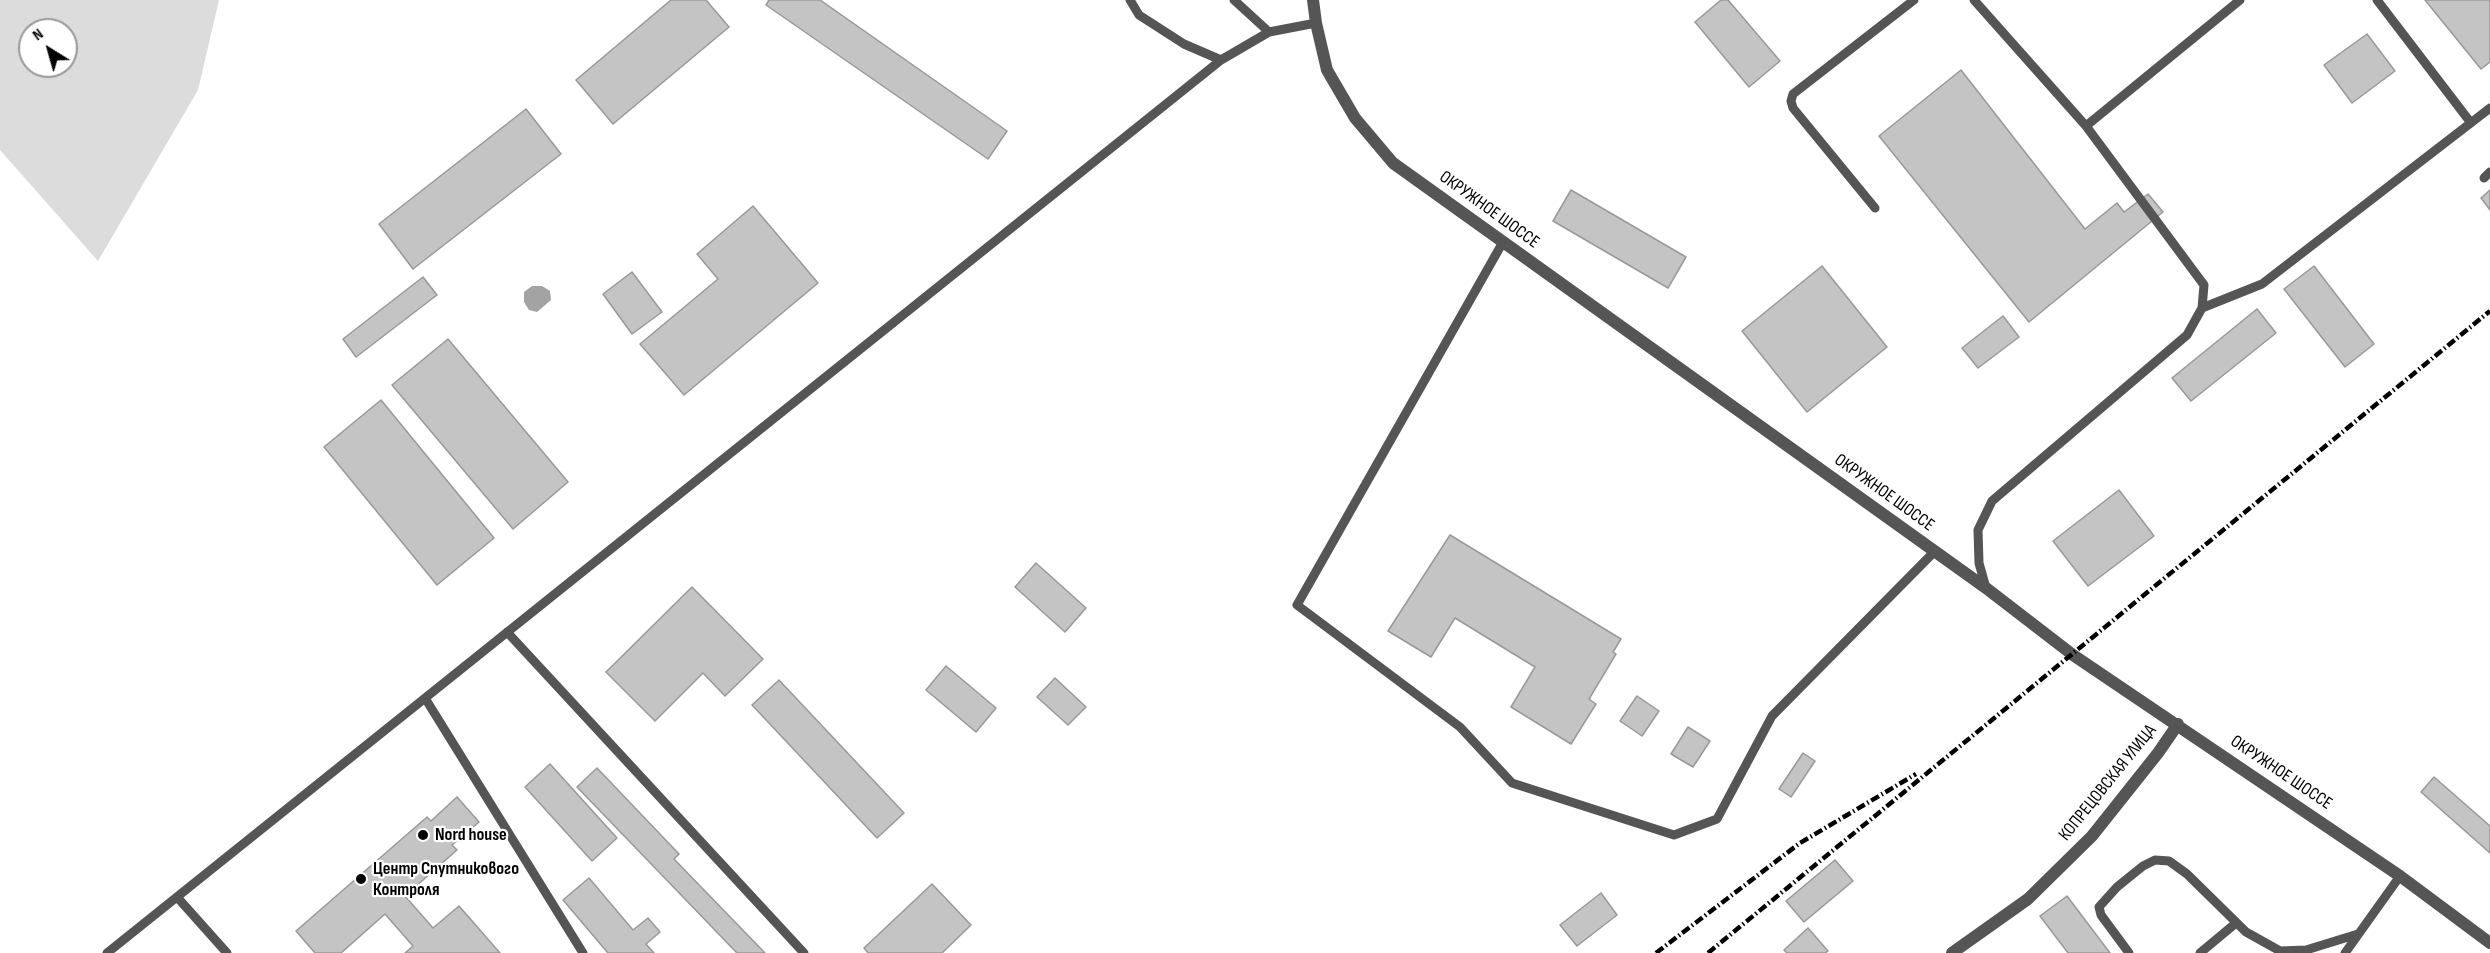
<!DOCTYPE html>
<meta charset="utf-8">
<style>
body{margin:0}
#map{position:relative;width:2490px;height:953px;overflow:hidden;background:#fff;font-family:"Sofia Sans Condensed",sans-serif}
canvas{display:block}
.north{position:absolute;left:18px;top:18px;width:60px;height:60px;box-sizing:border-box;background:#fff;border:2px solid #999;border-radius:50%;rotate:323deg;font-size:16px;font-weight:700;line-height:24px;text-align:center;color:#000}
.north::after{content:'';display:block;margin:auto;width:21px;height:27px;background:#000;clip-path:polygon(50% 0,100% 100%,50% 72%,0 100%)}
</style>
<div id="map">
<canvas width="2490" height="953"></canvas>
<div class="north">N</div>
</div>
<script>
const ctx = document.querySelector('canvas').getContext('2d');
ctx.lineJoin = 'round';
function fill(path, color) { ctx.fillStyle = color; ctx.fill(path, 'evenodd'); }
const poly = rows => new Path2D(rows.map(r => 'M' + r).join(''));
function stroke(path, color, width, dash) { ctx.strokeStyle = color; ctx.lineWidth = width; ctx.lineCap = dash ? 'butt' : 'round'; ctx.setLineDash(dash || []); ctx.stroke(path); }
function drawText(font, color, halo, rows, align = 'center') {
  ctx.font = font + ' "Sofia Sans Condensed",sans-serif'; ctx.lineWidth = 4.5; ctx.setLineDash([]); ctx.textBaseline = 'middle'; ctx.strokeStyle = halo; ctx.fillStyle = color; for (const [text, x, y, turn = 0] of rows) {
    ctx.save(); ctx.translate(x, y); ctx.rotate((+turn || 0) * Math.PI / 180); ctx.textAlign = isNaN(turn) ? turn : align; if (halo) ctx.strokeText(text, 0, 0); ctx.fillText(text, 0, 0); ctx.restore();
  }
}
const green = poly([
 [0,0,219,0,198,90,98,261,0,150],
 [30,30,66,30,66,66,30,66]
]);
const water = poly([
 [532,286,542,286,550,291,551,300,537,312,529,310,524,302,524,292]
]);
const building = poly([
 [671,0,706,0,729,27,613,124,576,80,671,0],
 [769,0,820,0,1007,131,988,159,766,5,769,0],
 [1721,0,1728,0,1780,61,1749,87,1695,22,1721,0],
 [2425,0,2490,0,2490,62,2481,69,2425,0],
 [2367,34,2395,71,2352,103,2324,65,2367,34],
 [1961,70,2085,229,2117,203,2124,212,2148,194,2163,212,2029,322,1879,136,1961,70],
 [526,109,561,154,413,269,379,224,526,109],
 [1571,190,1686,257,1668,288,1553,221,1571,190],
 [2490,190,2490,210,2481,198,2490,190],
 [753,206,818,283,684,395,640,344,718,279,697,254,753,206],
 [1822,266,1887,347,1807,412,1742,331,1822,266],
 [2314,266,2374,344,2345,367,2284,289,2314,266],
 [632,272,662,312,632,334,603,294,632,272],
 [423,277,437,295,356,357,343,339,423,277],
 [2257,309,2276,333,2191,401,2172,378,2257,309],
 [2003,316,2019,337,1978,368,1962,348,2003,316],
 [448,339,568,482,513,529,392,385,448,339],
 [381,400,494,538,437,585,324,447,381,400],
 [2119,490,2154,536,2088,586,2053,541,2119,490],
 [1450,535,1621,639,1613,652,1616,654,1589,699,1596,704,1571,744,1511,707,1535,667,1455,618,1431,657,1388,631,1450,535],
 [1036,563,1086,608,1065,632,1015,587,1036,563],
 [692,587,763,659,725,696,703,673,655,721,606,672,692,587],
 [946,666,996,708,976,732,926,690,946,666],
 [1055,678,1086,707,1068,725,1037,697,1055,678],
 [779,680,904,813,877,838,752,705,779,680],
 [1637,696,1659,711,1642,736,1620,721,1637,696],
 [1688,727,1710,741,1693,767,1671,754,1688,727],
 [1803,753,1815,761,1791,797,1779,789,1803,753],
 [550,764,617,838,592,861,525,787,550,764],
 [597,768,679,854,674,859,765,953,737,953,577,787,597,768],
 [2434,777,2490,826,2490,853,2421,792,2434,777],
 [457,797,479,822,452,845,457,850,405,896,433,928,459,906,500,953,405,953,413,946,385,914,341,953,315,953,296,931,427,817,431,821,457,797],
 [1835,860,1853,881,1804,922,1786,901,1835,860],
 [589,878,633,930,648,918,660,932,646,944,654,953,608,953,563,900,589,878],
 [932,884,971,925,942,953,868,953,864,948,932,884],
 [1601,893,1617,915,1577,946,1560,925,1601,893],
 [2067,896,2110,953,2068,953,2040,916,2067,896],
 [1808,928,1828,951,1825,953,1787,953,1784,950,1808,928]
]);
const service = poly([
 [1130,0,1139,15,1184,44,1221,60],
 [1234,0,1269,32],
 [1974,0,2086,126,2240,0],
 [2377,0,2471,123],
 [2484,178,2490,172],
 [1875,208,1793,108,1791,101,1793,94,1914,0],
 [1503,242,1297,605,1460,727,1512,783,1674,835,1717,819,1772,716,1935,551],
 [2202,308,2262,284,2490,108],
 [1986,588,1979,563,1978,530,1992,501,2187,335,2202,308,2204,285,2086,126],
 [507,632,804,953],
 [425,698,583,953],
 [177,897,227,953],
 [107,953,1221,60,1269,32,1316,23],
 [2129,953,2101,915,2099,907,2117,887,2143,866,2155,860,2169,861,2187,874,2246,932,2280,951,2306,950,2358,934],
 [2200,953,2236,923],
 [2345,953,2400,876]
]);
const minor = poly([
 [1313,0,1316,23,1327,70,1355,118,1393,163,1986,588,2073,655,2400,876,2490,943],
 [1952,953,2028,899,2092,836,2158,753,2178,724]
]);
const rail = poly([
 [1656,953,1800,843,1916,774],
 [1708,953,2490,311]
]);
const markers = [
 [423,835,6,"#000"],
 [361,879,6,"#000"]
];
const streetNames = [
 ["ОКРУЖНОЕ ШОССЕ",1489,210,36],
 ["ОКРУЖНОЕ ШОССЕ",1884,493,36],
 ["ОКРУЖНОЕ ШОССЕ",2281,773,34],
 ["КОПРЕЦОВСКАЯ УЛИЦА",2108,783,-51]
];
const poiNames = [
 ["Nord house",435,835],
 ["Центр Спутникового",373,869],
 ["Контроля",373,890]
];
fill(green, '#dcdcdc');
fill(water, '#a3a3a3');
fill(building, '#c4c4c4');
stroke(building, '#999', 1.5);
stroke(service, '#555', 9);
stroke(minor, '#555', 12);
stroke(rail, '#000', 4.5, [9, 3, 1.5, 3]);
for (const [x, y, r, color] of markers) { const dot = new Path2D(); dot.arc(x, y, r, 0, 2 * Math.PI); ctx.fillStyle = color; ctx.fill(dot); stroke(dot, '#fff', 2); }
drawText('18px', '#000', '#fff', streetNames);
drawText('bold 18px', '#000', '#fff', poiNames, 'left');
</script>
